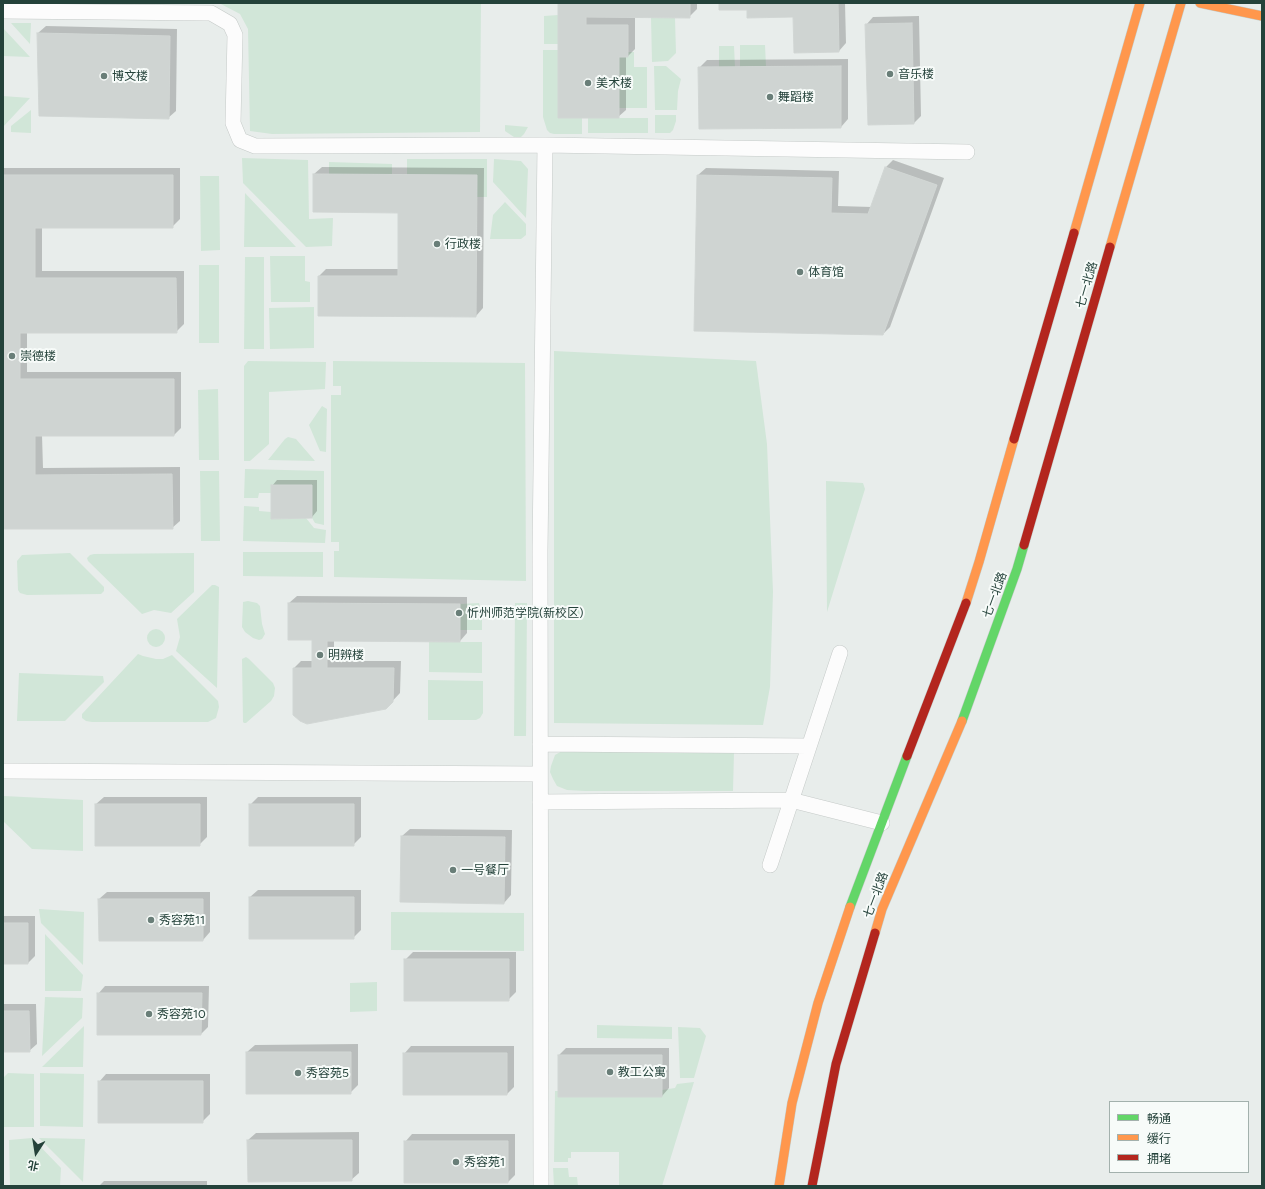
<!DOCTYPE html>
<meta charset="utf-8">
<style>
body{margin:0}
#map{position:relative;width:1265px;height:1189px;overflow:hidden;background:#e8edeb;font-family:Figtree,"Noto Sans SC",sans-serif}
canvas{display:block}
.frame{position:absolute;inset:0;border:4px solid #24423a;pointer-events:none}
.legend{position:absolute;left:1109px;top:1101px;width:140px;height:72px;box-sizing:border-box;background:#f7fbf9;border:1px solid #a3b1ad;margin:0;padding:5px 7px;list-style:none;font-size:12px;color:#24423a}
.legend li{display:flex;align-items:center;gap:8px;height:20px}
.legend b{width:20px;border:1px solid #a3b1ad}
.north{position:absolute;left:16px;top:1133px;width:40px;height:40px;-webkit-text-stroke:3px #f7fbf9;paint-order:stroke;rotate:192deg;font-size:11px;font-weight:700;line-height:16px;text-align:center;color:#24423a}
.north::after{content:'';display:block;margin:auto;width:14px;height:18px;background:#24423a;clip-path:polygon(50% 0,100% 100%,50% 72%,0 100%)}
</style>
<div id="map">
<canvas width="1265" height="1189"></canvas>
<div class="frame"></div>
<ul class="legend">
<li><b style="height:5px;background:#63d668"></b>畅通</li>
<li><b style="height:5px;background:#ff974d"></b>缓行</li>
<li><b style="height:5px;background:#b3261e"></b>拥堵</li>
</ul>
<div class="north">北</div>
</div>
<script>
const ctx = document.querySelector('canvas').getContext('2d');
ctx.lineJoin = 'round';
function fill(path, color) { ctx.fillStyle = color; ctx.fill(path, 'evenodd'); }
const poly = rows => new Path2D(rows.map(r => 'M' + r).join(''));
function stroke(path, color, width, dash) { ctx.strokeStyle = color; ctx.lineWidth = width; ctx.lineCap = dash ? 'butt' : 'round'; ctx.setLineDash(dash || []); ctx.stroke(path); }
function drawText(font, color, halo, rows, align = 'center') {
  ctx.font = font + ' Figtree,"Noto Sans SC",sans-serif'; ctx.lineWidth = 4; ctx.setLineDash([]); ctx.textBaseline = 'middle'; ctx.strokeStyle = halo; ctx.fillStyle = color; for (const [text, x, y, turn = 0] of rows) {
    ctx.save(); ctx.translate(x, y); ctx.rotate((+turn || 0) * Math.PI / 180); ctx.textAlign = isNaN(turn) ? turn : align; if (halo) ctx.strokeText(text, 0, 0); ctx.fillText(text, 0, 0); ctx.restore();
  }
}
const green = poly([
 [219,3,481,3,480,132,272,134,250,131,248,29,240,14],
 [558,15,558,44,544,44,544,16],
 [651,17,675,18,676,53,668,61,652,62],
 [11,23,31,23,30,44],
 [3,28,30,57,3,56],
 [740,45,765,45,766,66,740,67],
 [719,46,734,46,735,67,719,67],
 [543,50,558,50,558,118,582,118,582,134,554,134,550,133,547,130,543,117],
 [628,52,634,52,634,67,647,67,647,108,619,108,619,57,628,57],
 [654,66,666,66,681,79,678,91,677,110,655,110],
 [3,96,30,98,3,127],
 [31,110,31,133,11,132,11,126],
 [655,115,676,115,676,121,673,130,670,133,655,133],
 [588,118,648,118,648,133,588,133],
 [505,125,528,127,524,134,520,138,514,137,505,131],
 [242,158,308,160,309,219,333,218,332,246,306,247,243,183],
 [407,159,487,159,487,197,477,197,477,175,407,175],
 [494,159,521,161,528,169,526,218,493,182],
 [329,162,392,164,392,175,329,174],
 [200,176,219,176,220,250,201,251],
 [245,193,296,247,244,247],
 [505,202,526,224,526,235,521,239,490,239,493,215],
 [270,256,305,256,305,281,310,282,310,302,271,302],
 [245,257,264,257,264,349,244,349],
 [199,265,219,265,219,343,199,343],
 [314,307,314,348,270,349,269,308],
 [554,351,756,361,767,444,773,592,770,687,763,725,554,723],
 [248,361,326,362,325,389,269,392,269,444,250,461,244,461,244,366],
 [333,361,525,363,526,581,334,577,334,551,339,551,339,542,331,542,331,395,341,395,341,386,333,386],
 [218,389,219,460,199,460,198,390],
 [322,406,327,409,326,452,320,451,309,425],
 [288,437,296,439,315,461,268,460,285,439],
 [245,469,324,471,324,525,315,523,312,518,312,485,271,485,271,493,259,493,258,498,244,498],
 [200,471,219,471,220,541,201,541],
 [826,481,863,483,865,489,827,612],
 [244,506,259,507,259,511,271,512,272,519,306,518,314,528,326,530,325,543,243,541],
 [243,552,323,552,323,577,243,576],
 [70,553,104,587,104,591,101,594,27,595,20,593,18,590,17,561,22,555],
 [194,553,194,592,171,613,154,610,142,614,88,561,87,558,90,555,94,554],
 [212,585,215,585,219,587,219,592,217,688,176,651,180,637,177,619],
 [248,601,257,603,260,606,262,624,265,634,262,639,259,640,253,638,245,632,242,627,243,602],
 [479,603,482,616,482,630,460,630,460,604],
 [515,603,527,603,526,736,514,736],
 '147 638a9 9 0 1 1 18 0a9 9 0 1 1-18 0Z',
 [429,642,482,642,482,673,429,672],
 [138,654,143,656,156,659,163,659,172,655,218,701,219,707,216,718,208,722,92,722,86,721,82,718,82,714],
 [246,657,249,659,273,683,275,688,274,696,271,701,246,723,244,723,243,722,242,659],
 [19,673,103,676,104,682,65,721,17,721],
 [428,680,483,681,483,713,480,718,476,720,428,720],
 [562,751,734,752,733,791,585,791,567,790,557,786,553,779,550,772,551,766,555,755],
 [4,796,83,800,83,851,32,849,3,821,3,798],
 [39,909,84,912,83,965,41,923],
 [391,912,524,913,524,951,391,950],
 [45,934,83,975,81,991,45,991],
 [377,982,377,1011,350,1012,350,983],
 [45,997,83,998,82,1018,42,1056],
 [597,1025,672,1027,672,1039,597,1038],
 [84,1026,83,1067,42,1067],
 [678,1027,700,1028,706,1036,694,1078,680,1078],
 [8,1073,34,1074,34,1127,3,1127,3,1078],
 [40,1073,84,1074,83,1127,40,1126],
 [694,1082,662,1186,619,1186,619,1152,571,1152,571,1158,568,1158,568,1162,554,1162,555,1091,558,1091,558,1097,662,1097,662,1090,675,1088,677,1084],
 [32,1138,61,1168,60,1186,10,1186,9,1140],
 [39,1138,85,1139,83,1182],
 [553,1168,568,1168,569,1177,577,1177,578,1186,554,1186]
]);
const shadow = poly([
 [559,3,697,3,697,9,689,17,635,16,635,49,628,56,626,56,626,110,618,117],
 [720,3,845,3,846,43,839,51,794,16],
 [919,16,921,116,914,123,869,124,866,25,873,17],
 [46,26,177,29,176,111,168,118,38,33],
 [848,59,848,119,841,127,699,68,707,60],
 [893,160,944,178,890,327,883,334,698,175,706,168,839,171,838,206,872,207,886,167],
 [322,167,484,168,483,308,476,316,319,276,326,269,399,269,399,212,314,174],
 [3,168,180,168,180,219,172,227,42,227,42,271,184,271,184,324,176,332,27,332,27,372,181,372,181,428,174,435,42,435,43,468,180,467,180,521,172,528,3,528],
 [277,480,317,480,317,511,312,517,272,486],
 [297,596,467,597,467,633,460,641,334,640,334,661,401,661,400,693,386,708,294,668,301,661,313,661,313,639,289,603],
 [104,797,207,797,207,837,199,845,96,804],
 [258,797,361,797,361,837,353,845,250,805],
 [410,829,512,830,511,895,504,903,401,901,402,836],
 [258,890,361,890,361,930,353,938,250,897],
 [107,892,210,892,210,932,203,940,99,899],
 [3,916,35,916,35,956,28,963,3,963],
 [413,952,516,952,516,992,508,1000,405,960],
 [105,986,209,986,208,1027,201,1034,98,1034,98,994],
 [3,1004,36,1004,37,1044,29,1051,3,1051],
 [358,1044,358,1085,350,1093,247,1052,255,1045],
 [411,1046,514,1046,514,1087,507,1094,404,1054],
 [566,1048,669,1048,669,1088,662,1096,559,1096,559,1055],
 [106,1074,210,1074,210,1114,202,1122,99,1082],
 [359,1132,359,1173,351,1180,248,1140,256,1133],
 [412,1134,515,1134,515,1175,508,1182,405,1142],
 [104,1181,207,1181,207,1186,99,1186]
]);
const building = poly([
 [558,3,690,3,690,18,586,17,586,25,628,25,628,57,619,57,619,118,558,118,558,3],
 [719,3,838,3,839,52,794,53,793,17,747,18,747,10,719,10,719,3],
 [912,23,914,124,868,125,865,24,912,23],
 [37,33,170,36,169,119,39,116,37,33],
 [841,66,841,128,699,129,698,67,841,66],
 [885,167,937,185,883,335,694,331,697,175,832,178,831,213,868,214,885,167],
 [313,174,477,175,476,317,318,316,318,276,398,276,398,213,313,212,313,174],
 [3,175,173,175,173,228,35,228,35,278,176,278,177,333,20,333,20,379,174,379,174,436,35,436,35,475,172,474,173,529,3,529,3,175],
 [271,485,312,485,312,518,271,519,271,485],
 [288,603,460,604,460,642,327,641,327,668,394,668,393,702,386,709,307,724,300,721,293,715,293,668,312,668,312,640,288,640,288,603],
 [95,804,200,804,200,846,95,846,95,804],
 [249,804,354,804,354,846,249,846,249,804],
 [401,836,505,837,504,904,400,902,401,836],
 [249,897,354,897,354,939,249,939,249,897],
 [98,899,203,899,203,941,99,941,98,899],
 [3,923,28,923,28,964,3,964,3,923],
 [404,959,509,959,509,1001,404,1001,404,959],
 [97,993,202,993,201,1035,97,1035,97,993],
 [3,1011,29,1011,30,1052,3,1052,3,1011],
 [246,1052,351,1052,351,1094,246,1094,246,1052],
 [403,1053,507,1053,507,1095,403,1095,403,1053],
 [558,1055,662,1055,662,1097,558,1097,558,1055],
 [98,1081,203,1081,203,1123,98,1123,98,1081],
 [247,1140,352,1140,352,1181,248,1182,247,1140],
 [404,1141,508,1141,508,1183,404,1183,404,1141]
]);
const street = poly([
 [3,11,211,13,230,24,235,35,233,123,240,140,255,146,545,145,540,551,541,1186],
 [545,145,967,152],
 [540,744,809,746],
 [3,771,540,774],
 [540,802,791,800,882,823],
 [770,865,840,653]
]);
const fast = poly([
 [962,721,1017,569,1024,545],
 [850,907,907,756]
]);
const slow = poly([
 [1200,3,1262,16],
 [1074,233,1140,3],
 [1110,247,1181,3],
 [966,603,979,562,1014,439],
 [875,933,882,909,962,721],
 [779,1186,792,1103,818,1003,850,907]
]);
const jam = poly([
 [1014,439,1074,233],
 [1024,545,1110,247],
 [907,756,966,603],
 [812,1186,836,1064,875,933]
]);
const markers = [
 [890,74,4,"#697e78"],
 [104,76,4,"#697e78"],
 [588,83,4,"#697e78"],
 [770,97,4,"#697e78"],
 [437,244,4,"#697e78"],
 [800,272,4,"#697e78"],
 [12,356,4,"#697e78"],
 [459,613,4,"#697e78"],
 [320,655,4,"#697e78"],
 [453,870,4,"#697e78"],
 [151,920,4,"#697e78"],
 [149,1014,4,"#697e78"],
 [610,1072,4,"#697e78"],
 [298,1073,4,"#697e78"],
 [456,1162,4,"#697e78"]
];
const poiNames = [
 ["音乐楼",898,74],
 ["博文楼",112,76],
 ["美术楼",596,83],
 ["舞蹈楼",778,97],
 ["行政楼",445,244],
 ["体育馆",808,272],
 ["崇德楼",20,356],
 ["忻州师范学院(新校区)",467,613],
 ["明辨楼",328,655],
 ["一号餐厅",461,870],
 ["秀容苑11",159,920],
 ["秀容苑10",157,1014],
 ["教工公寓",618,1072],
 ["秀容苑5",306,1073],
 ["秀容苑1",464,1162]
];
const streetNames = [
 ["七一北路",1087,285,-74],
 ["七一北路",995,595,-70],
 ["七一北路",876,895,-69]
];
fill(green, '#d1e6d8');
fill(shadow, '#0003');
fill(building, '#cfd4d2');
stroke(building, '#d1d6d4', 1);
stroke(street, '#c5cac8', 16);
stroke(fast, '#c3cbc8', 10);
stroke(slow, '#c3cbc8', 10);
stroke(jam, '#c3cbc8', 10);
stroke(street, '#fcfcfc', 15);
stroke(fast, '#63d668', 9);
stroke(slow, '#ff974d', 9);
stroke(jam, '#b3261e', 9);
for (const [x, y, r, color] of markers) { const dot = new Path2D(); dot.arc(x, y, r, 0, 2 * Math.PI); ctx.fillStyle = color; ctx.fill(dot); stroke(dot, '#f7fbf9', 1.5); }
drawText('12px', '#24423a', '#f7fbf9', poiNames, 'left');
drawText('12px', '#24423a', '#f7fbf9', streetNames);
</script>
